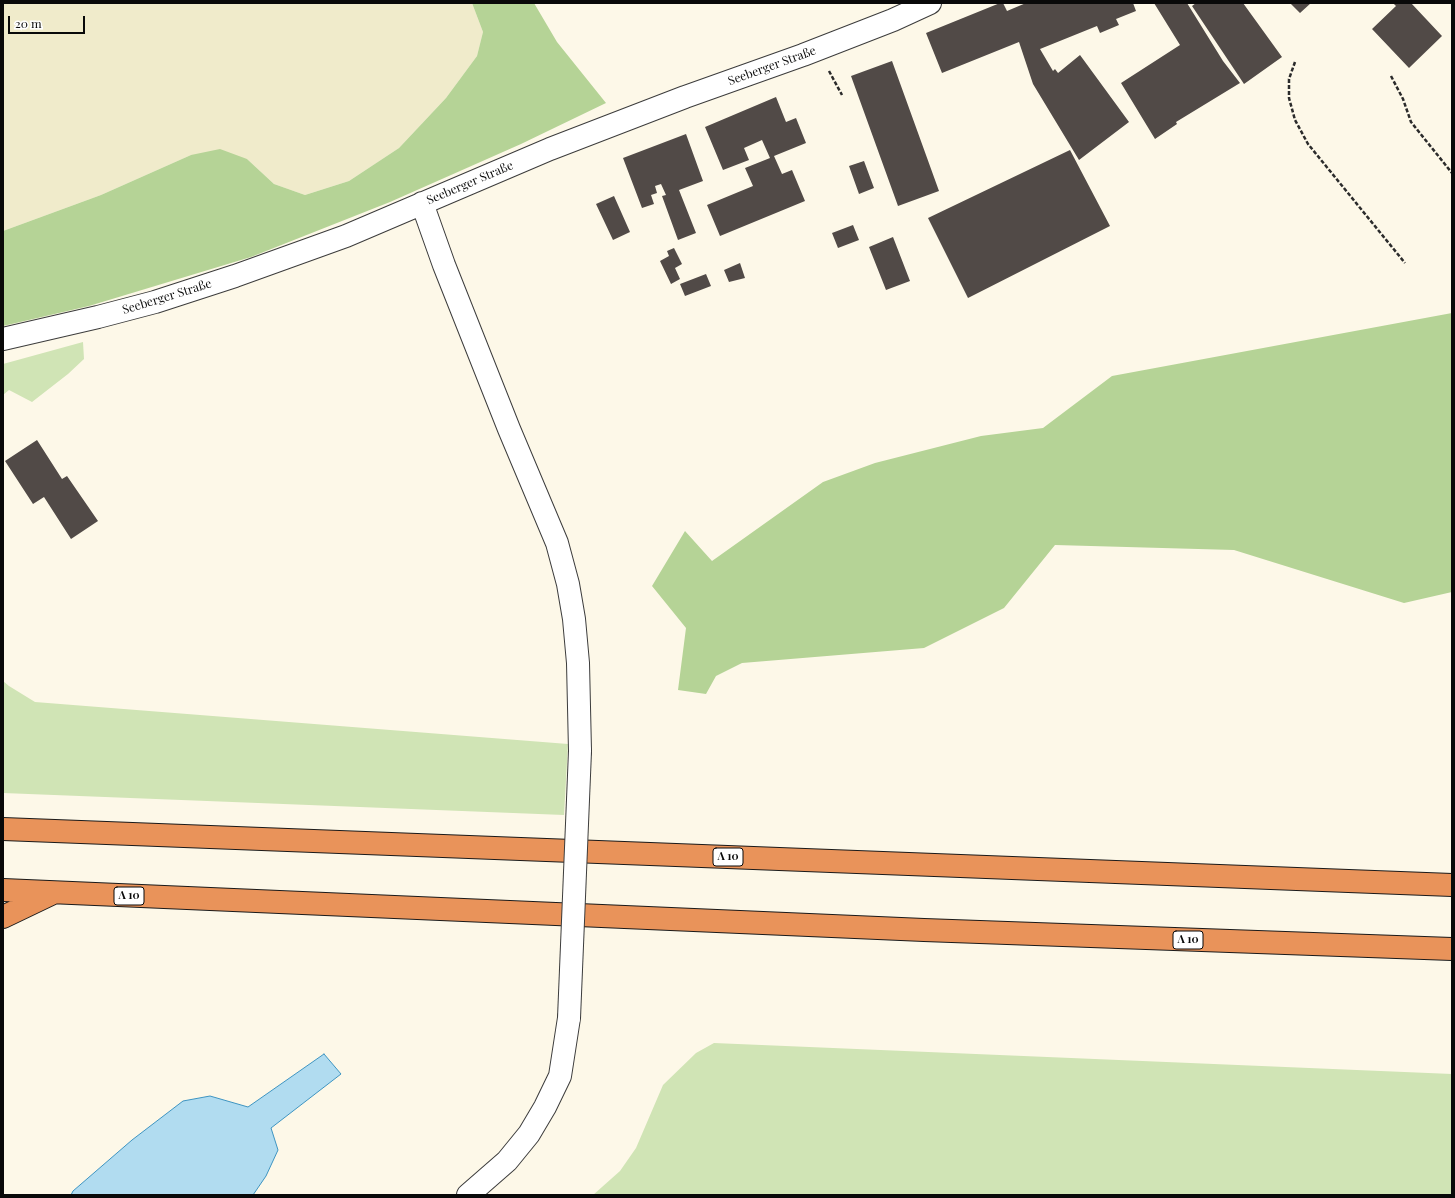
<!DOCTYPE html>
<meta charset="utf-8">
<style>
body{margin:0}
#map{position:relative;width:1455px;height:1198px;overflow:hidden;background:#fdf8e8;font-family:"Playfair Display",serif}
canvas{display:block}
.frame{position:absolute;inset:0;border:4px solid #090909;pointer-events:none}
.scale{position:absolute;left:8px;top:16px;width:77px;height:18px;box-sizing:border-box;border:2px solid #090909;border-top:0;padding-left:5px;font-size:12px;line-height:14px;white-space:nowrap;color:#090909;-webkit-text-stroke:3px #fff;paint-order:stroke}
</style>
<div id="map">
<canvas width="1455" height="1198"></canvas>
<div class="frame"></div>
<div class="scale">20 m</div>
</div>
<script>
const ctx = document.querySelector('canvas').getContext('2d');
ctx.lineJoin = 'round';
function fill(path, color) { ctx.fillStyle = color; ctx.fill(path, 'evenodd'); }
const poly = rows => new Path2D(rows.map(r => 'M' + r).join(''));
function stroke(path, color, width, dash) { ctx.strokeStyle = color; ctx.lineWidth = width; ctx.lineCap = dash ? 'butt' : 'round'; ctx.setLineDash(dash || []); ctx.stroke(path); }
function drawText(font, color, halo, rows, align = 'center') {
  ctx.font = font + ' "Playfair Display",serif'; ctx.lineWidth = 4; ctx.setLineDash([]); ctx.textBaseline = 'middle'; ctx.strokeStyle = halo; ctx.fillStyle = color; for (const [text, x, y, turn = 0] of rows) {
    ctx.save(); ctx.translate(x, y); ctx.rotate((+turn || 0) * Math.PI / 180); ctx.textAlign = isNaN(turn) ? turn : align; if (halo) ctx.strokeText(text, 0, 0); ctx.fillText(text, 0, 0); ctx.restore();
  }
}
const farmland = poly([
 [3,3,472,3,483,32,477,56,446,98,399,148,349,181,305,195,274,184,247,159,191,155,101,195,3,231]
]);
const green = poly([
 [83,342,84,359,68,374,32,402,9,390,3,395,3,364],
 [3,681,9,686,35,702,568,744,564,815,3,793],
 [714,1043,1452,1074,1452,1195,593,1195,620,1171,636,1148,663,1085,696,1053]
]);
const forest = poly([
 [472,3,534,3,557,42,606,103,521,144,390,202,251,257,89,306,3,326,3,231,101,195,191,155,220,149,247,159,274,184,305,195,349,181,399,148,446,98,477,56,483,32],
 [1452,313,1452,592,1404,603,1234,550,1055,545,1004,608,924,648,742,663,716,676,706,694,678,690,686,628,652,586,685,531,712,561,823,482,875,463,981,436,1043,428,1112,376]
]);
const water = poly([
 [324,1054,341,1074,271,1128,278,1150,266,1176,253,1195,71,1195,73,1191,132,1140,183,1101,210,1096,248,1107,324,1054]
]);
const building = poly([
 [1000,3,1003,3,1007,11,1026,3,1133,3,1136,11,1116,19,1119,25,1100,33,1097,26,1040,49,1053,71,1055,69,1058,73,1080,55,1129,122,1079,160,1033,84,1019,42,942,73,926,33],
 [1154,3,1187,3,1223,61,1240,83,1176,122,1177,124,1155,139,1121,83,1180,45],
 [1196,3,1243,3,1282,57,1244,84,1192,6],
 [1290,3,1311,3,1300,13],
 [1393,3,1411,3,1442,36,1409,68,1372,29,1396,6],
 [892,61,939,191,898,206,851,76],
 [776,97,786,122,796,118,806,143,774,156,782,174,792,170,805,201,720,236,707,205,753,186,745,168,770,158,762,140,744,148,749,160,723,170,705,127],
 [686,134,703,181,679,190,696,233,678,240,662,196,666,195,661,184,655,186,657,193,651,195,654,204,642,208,623,158],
 [1070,150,1110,226,968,298,928,218],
 [864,161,874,188,859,194,849,166],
 [614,196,630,232,613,240,596,204],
 [853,225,859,240,838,248,832,233],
 [893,237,910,281,886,290,869,247],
 [674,248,682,264,675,268,680,279,671,284,660,261,669,256,667,251],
 [740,263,745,278,729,282,724,270],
 [706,274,711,286,685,296,680,284],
 [37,440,62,479,67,476,98,521,71,539,44,497,33,504,5,461]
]);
const path = poly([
 [1295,62,1289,79,1289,98,1295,120,1308,144,1405,263],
 [829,71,842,95],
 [1391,76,1403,99,1411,122,1452,173]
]);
const minor = poly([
 [422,203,444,265,509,429,557,543,568,584,574,619,578,663,580,751],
 [3,339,98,317,155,302,235,276,346,236,550,149,685,97,803,55,893,20,930,3],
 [468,1195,507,1161,529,1134,545,1107,560,1076,569,1018]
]);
const highway = poly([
 [3,829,1452,885],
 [3,890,924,930,1452,949],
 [3,917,51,894]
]);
const minorBridge = poly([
 [569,1018,580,751]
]);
const shields = [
 [728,857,30],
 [129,896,30],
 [1188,940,30]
];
const shieldNames = [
 ["A 10",728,857],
 ["A 10",129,896],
 ["A 10",1188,940]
];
const streetNames = [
 ["Seeberger Straße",772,66,-20],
 ["Seeberger Straße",470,183,-23],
 ["Seeberger Straße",167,297,-17]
];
fill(farmland, '#f0ebcb');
fill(green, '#d0e4b5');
fill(forest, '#b5d396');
fill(water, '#b1dcf0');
stroke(water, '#3e94c1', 1);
fill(building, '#514a47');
stroke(minor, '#3c3c3c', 24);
stroke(highway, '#1a1a1a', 24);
stroke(path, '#2b2b2b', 2.5, [4, 2]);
stroke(minor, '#fff', 22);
stroke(highway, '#e9935a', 22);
stroke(minorBridge, '#3c3c3c', 24, []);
stroke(minorBridge, '#fff', 22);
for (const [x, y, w] of shields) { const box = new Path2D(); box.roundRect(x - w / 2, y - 9, w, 18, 3); ctx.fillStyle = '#fff'; ctx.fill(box); stroke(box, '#090909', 1); }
drawText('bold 11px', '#090909', null, shieldNames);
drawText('12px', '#090909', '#fff', streetNames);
</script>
